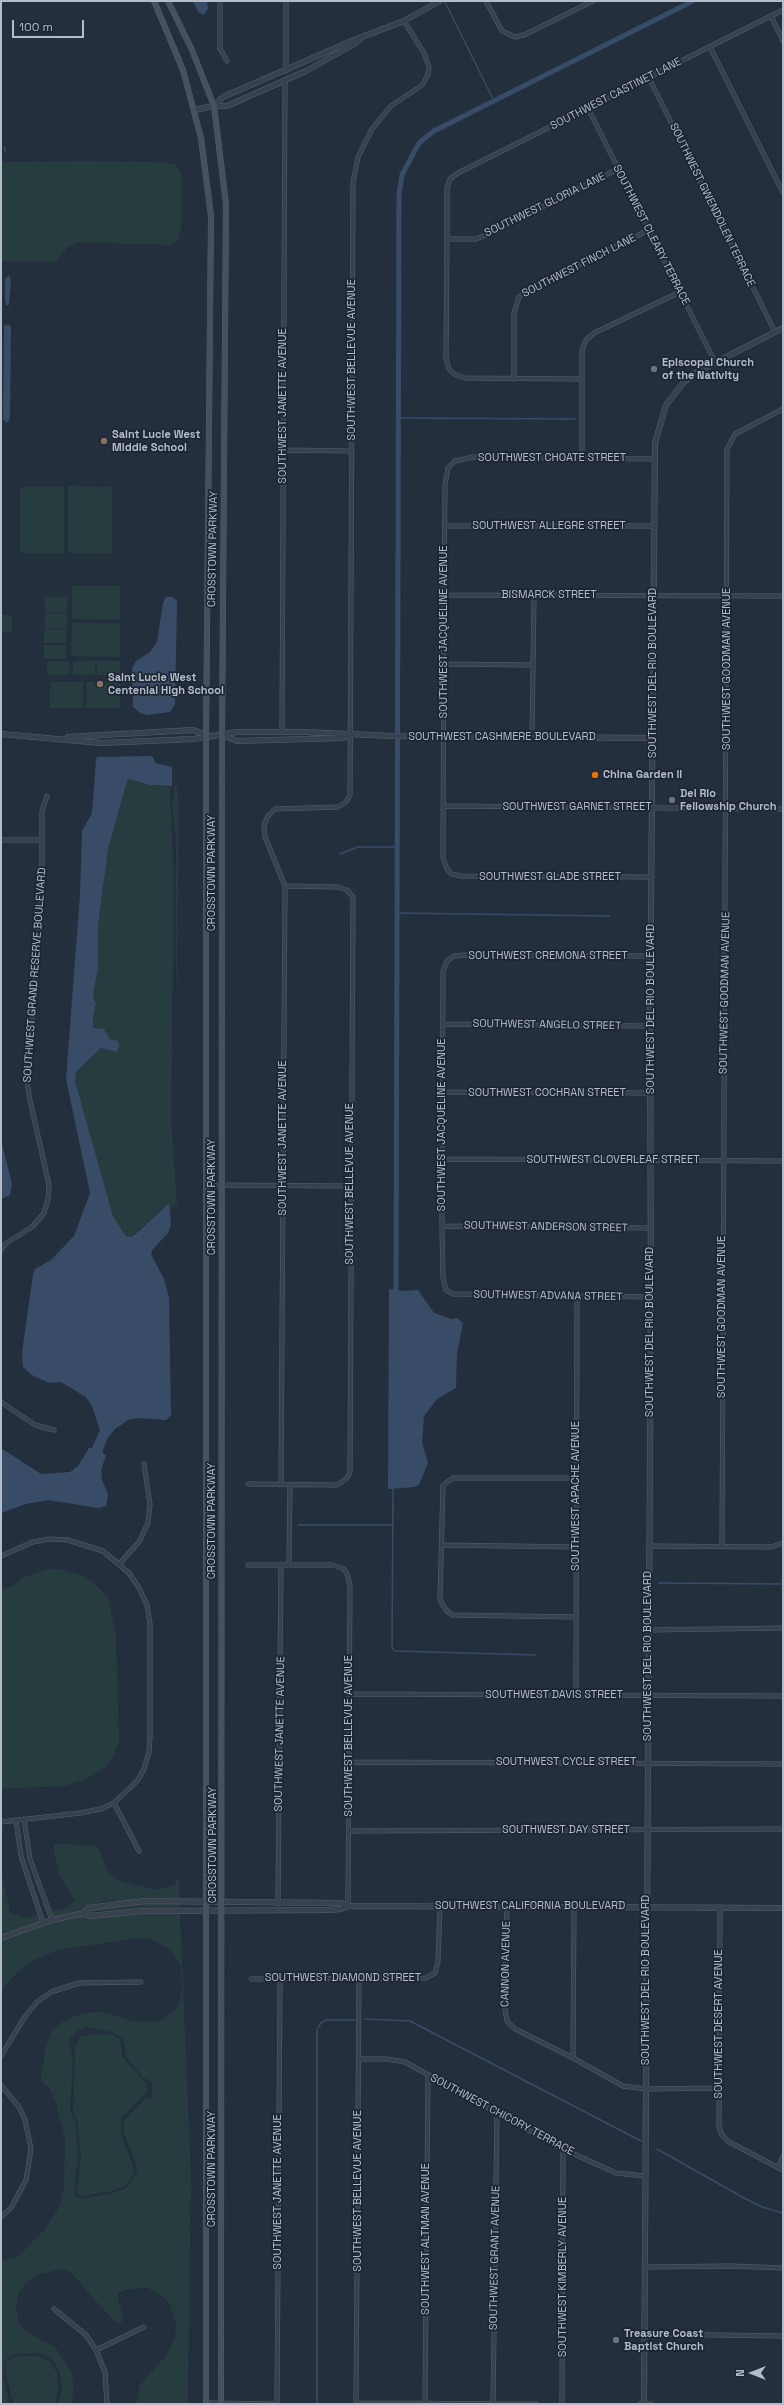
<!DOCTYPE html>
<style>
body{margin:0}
#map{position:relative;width:784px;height:2405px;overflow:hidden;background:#242f3e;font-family:"Space Grotesk",sans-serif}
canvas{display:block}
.frame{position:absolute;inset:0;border:2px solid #b4bcc9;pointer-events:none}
.north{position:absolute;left:732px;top:2353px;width:40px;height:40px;-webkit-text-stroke:3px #1d2633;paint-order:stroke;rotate:270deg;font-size:11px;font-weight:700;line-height:16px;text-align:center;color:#b4bcc9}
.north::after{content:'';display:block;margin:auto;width:14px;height:18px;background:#b4bcc9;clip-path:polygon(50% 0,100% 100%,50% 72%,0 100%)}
.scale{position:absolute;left:12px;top:20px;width:72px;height:18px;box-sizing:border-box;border:2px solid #b4bcc9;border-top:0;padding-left:5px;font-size:12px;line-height:14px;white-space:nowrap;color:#b4bcc9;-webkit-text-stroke:3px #1d2633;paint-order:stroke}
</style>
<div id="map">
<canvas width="784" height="2405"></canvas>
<div class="frame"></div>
<div class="north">N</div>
<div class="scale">100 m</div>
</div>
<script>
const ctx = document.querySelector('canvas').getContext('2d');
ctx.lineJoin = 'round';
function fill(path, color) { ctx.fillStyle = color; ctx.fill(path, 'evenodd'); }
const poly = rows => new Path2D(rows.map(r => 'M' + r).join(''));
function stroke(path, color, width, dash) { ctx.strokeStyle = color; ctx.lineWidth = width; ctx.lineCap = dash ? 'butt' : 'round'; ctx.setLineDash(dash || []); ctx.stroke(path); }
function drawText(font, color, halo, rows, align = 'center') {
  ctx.font = font + ' "Space Grotesk",sans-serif'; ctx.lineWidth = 3.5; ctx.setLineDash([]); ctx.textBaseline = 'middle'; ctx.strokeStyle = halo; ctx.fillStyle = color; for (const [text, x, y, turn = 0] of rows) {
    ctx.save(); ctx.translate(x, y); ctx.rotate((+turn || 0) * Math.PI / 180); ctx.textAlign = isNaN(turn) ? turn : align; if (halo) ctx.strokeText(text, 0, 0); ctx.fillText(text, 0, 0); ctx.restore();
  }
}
const green = poly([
 [89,161,156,162,176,164,182,176,181,230,177,242,169,245,78,242,68,247,55,262,1,261,1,162],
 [68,486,112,487,112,553,68,553],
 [20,487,64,487,64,553,20,553],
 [72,586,120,586,120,620,72,619],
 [45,597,67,597,67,612,45,612],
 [45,613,67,613,67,628,45,628],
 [1,615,12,615,12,632,1,632],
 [72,623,120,623,120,657,71,656],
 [44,629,67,629,66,643,44,643],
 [44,645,66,645,66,659,44,659],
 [47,661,69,661,69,675,47,675],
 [73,661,95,661,95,675,73,675],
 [97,661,120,661,120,675,97,675],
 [50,682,83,682,83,708,50,708],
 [87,682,120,682,120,708,86,708],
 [130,779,149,785,170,787,174,885,171,1118,177,1205,170,1209,169,1203,131,1237,127,1236,113,1216,75,1081,76,1073,101,1048,117,1052,119,1047,110,1039,104,1029,93,1028,93,1015,96,1004,93,996,98,968,98,925,108,849,127,781],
 [175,786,177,786,179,810,176,1026,176,838,172,804],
 [47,1569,58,1569,82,1575,95,1584,108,1597,116,1636,119,1741,113,1757,106,1767,87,1779,64,1786,1,1789,1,1589,12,1587,22,1578],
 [59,1844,97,1846,109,1873,120,1881,134,1885,159,1890,174,1885,179,1875,179,1898,103,1902,88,1905,82,1910,53,1917,51,1912,67,1908,75,1901,59,1874,54,1850,54,1845],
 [1,1870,10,1913,24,1918,37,1915,40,1922,1,1935],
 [146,1903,180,1903,180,1908,141,1908,88,1912,90,1910],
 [142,1913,180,1913,191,2175,188,2404,136,2404,140,2385,165,2357,175,2338,176,2324,170,2304,164,2298,148,2288,128,2289,118,2293,118,2300,124,2319,120,2323,113,2320,72,2274,64,2269,39,2274,27,2282,19,2291,16,2307,19,2324,25,2331,55,2347,72,2372,74,2391,71,2404,58,2404,62,2386,60,2373,53,2361,42,2353,25,2353,13,2355,5,2360,3,2378,10,2404,1,2404,1,2261,14,2258,23,2252,44,2230,58,2209,64,2189,65,2139,56,2103,50,2089,41,2080,45,2050,51,2032,61,2023,73,2017,84,2013,102,2012,132,2021,158,2022,176,2010,180,2000,182,1987,181,1967,171,1950,151,1939,136,1938,58,1950,38,1958,19,1971,1,1991,1,1941,52,1923,83,1915],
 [87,2027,115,2033,123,2039,126,2057,143,2077,151,2082,153,2087,151,2098,145,2099,124,2120,124,2134,137,2167,136,2175,126,2188,113,2193,80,2199,75,2195,74,2189,78,2155,75,2121,70,2111,73,2060,69,2040,77,2031],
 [101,2034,114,2035,120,2040,123,2058,146,2083,147,2092,121,2118,121,2134,134,2168,134,2174,125,2186,112,2191,81,2196,77,2194,77,2189,81,2155,77,2120,73,2111,75,2048,80,2036],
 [25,2356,38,2356,51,2362,57,2373,59,2387,55,2404,13,2404,5,2369,7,2361,14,2357]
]);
const water = poly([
 [193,1,207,1,208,9,204,15,198,12],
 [9,275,11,281,9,305,6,305,5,299,5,279],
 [8,324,11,327,10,415,9,421,6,423,3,419,4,326],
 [166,597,173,597,177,601,175,704,170,712,147,715,140,713,133,707,132,669,136,661,150,652,157,642,163,603],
 [150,756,153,757,155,763,172,767,172,786,149,785,130,779,127,781,108,849,98,925,98,968,93,996,96,1004,93,1017,93,1028,104,1029,110,1039,118,1041,119,1047,117,1052,101,1048,76,1072,75,1081,113,1216,126,1236,131,1237,138,1232,169,1203,171,1224,168,1233,152,1250,151,1254,164,1279,169,1297,171,1415,166,1420,137,1418,128,1420,115,1429,107,1439,102,1453,106,1455,101,1470,102,1480,108,1494,106,1506,99,1508,48,1500,26,1504,1,1513,1,1448,41,1474,70,1472,78,1466,89,1448,92,1448,100,1430,92,1406,86,1397,61,1382,49,1383,32,1375,23,1367,22,1353,33,1274,35,1269,51,1260,74,1236,90,1193,66,1079,80,895,82,831,92,813,96,760,97,757],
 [1,1140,12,1184,10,1195,1,1199],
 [389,1289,405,1291,418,1290,434,1313,452,1319,457,1318,463,1323,457,1354,456,1388,437,1399,424,1416,422,1442,428,1463,419,1485,414,1487,388,1489]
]);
const stream = poly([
 [445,2,494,101],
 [5,147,5,152],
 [398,418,575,419],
 [340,854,358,847,397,847],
 [397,913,610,916],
 [393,1488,392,1647,394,1651,536,1655],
 [298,1525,392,1525],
 [659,1583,783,1584],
 [365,2019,410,2021,641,2141],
 [657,2149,744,2198,762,2207,783,2213],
 [317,2404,317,2029,321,2023,326,2020,355,2020]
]);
const canal = poly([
 [396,1288,399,194,402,175,419,143,434,131,693,1]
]);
const minor = poly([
 [220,1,220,49,227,61],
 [486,1,502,31,515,37,524,35,593,1],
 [771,16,783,41],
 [710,47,783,193],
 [286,71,286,1],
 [649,78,775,332],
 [588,108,715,362],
 [447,239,476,239,486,235,618,169],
 [514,379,514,313,519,297,534,287,649,230],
 [582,379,465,378,454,374,449,369,446,358,447,239,447,188,450,179,458,173,783,10],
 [283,450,351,451],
 [582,458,582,350,586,340,594,333,680,292],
 [445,526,654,526],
 [444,595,783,596],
 [444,664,532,665],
 [282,732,285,80],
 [532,736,534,595],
 [443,806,783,809],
 [1,840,42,840],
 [652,877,461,876,451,874,447,869,443,858,444,595,445,485,448,468,455,461,473,457,655,459],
 [443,1024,650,1026],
 [443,1092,651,1093],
 [443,1159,783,1161],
 [207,1185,350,1186],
 [442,1226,650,1228],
 [1,1250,5,1244,32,1227,44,1213,48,1199,49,1185,29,1096,27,1079,42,892,42,811,47,796],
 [651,1297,453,1294,446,1290,443,1278,442,1226,443,971,447,961,454,956,464,955,651,956],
 [1,1402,35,1425,54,1430],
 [576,1478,453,1478,443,1485,440,1600,446,1610,452,1615,576,1617],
 [248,1484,337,1485,346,1479,350,1472,353,897,347,890,338,887,285,886],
 [281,1484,285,886,265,837,264,825,268,816,275,809,338,807,346,802,350,795,353,182,358,157,372,129,391,106,422,85,428,75,429,67,424,53,404,21],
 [441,1545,576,1547],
 [648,1546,771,1547,783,1543],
 [722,1546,727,449,735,434,783,409],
 [1,1556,33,1542,49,1539,68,1540,103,1551,129,1573,139,1588,147,1605,150,1624,150,1736,149,1752,144,1769,138,1780,114,1803,101,1809,80,1813,1,1822],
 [120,1563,139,1542,148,1523,150,1504,144,1464],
 [289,1564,290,1485],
 [248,1565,333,1565,344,1569,348,1576,350,1587,348,1906],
 [649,1630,783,1628],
 [350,1694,783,1696],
 [576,1695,577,1297],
 [349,1762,783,1764],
 [114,1803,139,1851],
 [24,1819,30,1859,52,1920],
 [16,1820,21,1856,43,1923],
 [349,1831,783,1829],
 [278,1904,281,1564],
 [507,1907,505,2010,507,2021,515,2029,573,2058,623,2086,645,2089,718,2088],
 [720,1907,719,2127,722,2135,729,2142,783,2170],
 [251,1979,426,1978,435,1973,438,1961,440,1907],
 [1,2056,24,2018,37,2002,51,1992,79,1983,141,1982],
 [573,2058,574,1907],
 [359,2059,386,2059,405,2062,563,2149,616,2173,645,2176],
 [1,2085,19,2107,25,2120,31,2149,26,2180,11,2208,1,2217],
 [778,2168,783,2156],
 [646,2267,731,2266,783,2268],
 [54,2309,86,2335,96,2350,105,2372,107,2404],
 [644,2334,783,2336],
 [96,2350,144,2327],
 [206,2403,277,2404],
 [356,2403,537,2404],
 [425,2403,428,2075],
 [277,2404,280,1979],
 [356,2404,359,1979],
 [493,2404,497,2113],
 [562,2404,563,2149],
 [640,2404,651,2404]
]);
const tertiary = poly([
 [214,106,223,97,354,40,404,21,440,1],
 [194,110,214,106,227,106,306,71,354,44,360,39],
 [1,734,101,743,194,739,237,732,305,732,392,736,653,738],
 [222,735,237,741,342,738,350,735],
 [68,737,193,730,206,735],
 [84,1913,89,1916,142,1911,328,1910,341,1909,348,1906],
 [1,1938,52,1920,84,1913,88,1908,145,1901,341,1903,348,1906,783,1908],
 [644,2404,651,1297,650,1026,655,443,666,405,684,382,697,372,783,328]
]);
const secondary = poly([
 [154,1,183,70,201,138,211,216,206,735,206,2404],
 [168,1,192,50,214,106,226,204,222,735,221,2404]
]);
const markers = [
 [654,369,4,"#6b7280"],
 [104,441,4,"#8d6e63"],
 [100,684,4,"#8d6e63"],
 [595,775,4,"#e8710a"],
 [672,800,4,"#6b7280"],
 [616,2340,4,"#6b7280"]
];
const streetNames = [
 ["SOUTHWEST CASTINET LANE",616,94,-27],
 ["SOUTHWEST GLORIA LANE",545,205,-26],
 ["SOUTHWEST GWENDOLEN TERRACE",712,205,64],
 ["SOUTHWEST CLEARY TERRACE",651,235,63],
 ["SOUTHWEST FINCH LANE",579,266,-27],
 ["SOUTHWEST BELLEVUE AVENUE",352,360,-90],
 ["SOUTHWEST JANETTE AVENUE",283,406,-90],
 ["SOUTHWEST CHOATE STREET",552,458],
 ["SOUTHWEST ALLEGRE STREET",549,526],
 ["CROSSTOWN PARKWAY",213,549,-89],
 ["BISMARCK STREET",549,595],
 ["SOUTHWEST JACQUELINE AVENUE",444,632,-90],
 ["SOUTHWEST GOODMAN AVENUE",727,669,-90],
 ["SOUTHWEST DEL RIO BOULEVARD",653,673,-90],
 ["SOUTHWEST CASHMERE BOULEVARD",502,737],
 ["SOUTHWEST GARNET STREET",577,807],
 ["CROSSTOWN PARKWAY",212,873,-90],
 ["SOUTHWEST GLADE STREET",550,877],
 ["SOUTHWEST CREMONA STREET",548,956],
 ["SOUTHWEST GRAND RESERVE BOULEVARD",35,975,-86],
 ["SOUTHWEST GOODMAN AVENUE",725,993,-89],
 ["SOUTHWEST DEL RIO BOULEVARD",651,1009,-90],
 ["SOUTHWEST ANGELO STREET",547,1025,1],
 ["SOUTHWEST COCHRAN STREET",547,1093],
 ["SOUTHWEST JACQUELINE AVENUE",442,1125,-90],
 ["SOUTHWEST JANETTE AVENUE",283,1138,-90],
 ["SOUTHWEST CLOVERLEAF STREET",613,1160],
 ["SOUTHWEST BELLEVUE AVENUE",350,1184,-90],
 ["CROSSTOWN PARKWAY",212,1197,-90],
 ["SOUTHWEST ANDERSON STREET",546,1227,1],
 ["SOUTHWEST ADVANA STREET",548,1296,1],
 ["SOUTHWEST GOODMAN AVENUE",722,1317,-90],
 ["SOUTHWEST DEL RIO BOULEVARD",650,1332,-90],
 ["SOUTHWEST APACHE AVENUE",576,1496,-90],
 ["CROSSTOWN PARKWAY",212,1521,-90],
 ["SOUTHWEST DEL RIO BOULEVARD",648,1656,-90],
 ["SOUTHWEST DAVIS STREET",554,1695],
 ["SOUTHWEST JANETTE AVENUE",280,1734,-89],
 ["SOUTHWEST BELLEVUE AVENUE",349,1736,-90],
 ["SOUTHWEST CYCLE STREET",566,1762],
 ["SOUTHWEST DAY STREET",566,1830],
 ["CROSSTOWN PARKWAY",213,1845,-90],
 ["SOUTHWEST CALIFORNIA BOULEVARD",530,1906],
 ["CANNON AVENUE",506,1964,-89],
 ["SOUTHWEST DIAMOND STREET",343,1978],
 ["SOUTHWEST DEL RIO BOULEVARD",646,1980,-90],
 ["SOUTHWEST DESERT AVENUE",719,2024,-90],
 ["SOUTHWEST CHICORY TERRACE",502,2115,28],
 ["CROSSTOWN PARKWAY",212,2169,-90],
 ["SOUTHWEST BELLEVUE AVENUE",358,2191,-90],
 ["SOUTHWEST JANETTE AVENUE",278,2192,-90],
 ["SOUTHWEST ALTMAN AVENUE",426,2239,-90],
 ["SOUTHWEST GRANT AVENUE",495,2258,-89],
 ["SOUTHWEST KIMBERLY AVENUE",563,2277,-90]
];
const poiNames = [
 ["Episcopal Church",662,363],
 ["of the Nativity",662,376],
 ["Saint Lucie West",112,435],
 ["Middle School",112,448],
 ["Saint Lucie West",108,678],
 ["Centenial High School",108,691],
 ["China Garden II",603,775],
 ["Del Rio",680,794],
 ["Fellowship Church",680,807],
 ["Treasure Coast",624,2334],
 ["Baptist Church",624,2347]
];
fill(green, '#263c3f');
fill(water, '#394c67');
stroke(stream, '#394c67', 1.5);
stroke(canal, '#394c67', 5);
stroke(minor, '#565f6c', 5);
stroke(tertiary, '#565f6c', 6);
stroke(secondary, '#565f6c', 6);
stroke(minor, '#38414e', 4);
stroke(tertiary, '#38414e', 5);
stroke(secondary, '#465061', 5.5);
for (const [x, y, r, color] of markers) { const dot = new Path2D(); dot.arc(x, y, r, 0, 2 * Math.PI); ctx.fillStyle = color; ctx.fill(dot); stroke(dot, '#1d2633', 1.5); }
drawText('11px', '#b4bcc9', '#1d2633', streetNames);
drawText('bold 11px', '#b4bcc9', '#1d2633', poiNames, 'left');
</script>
